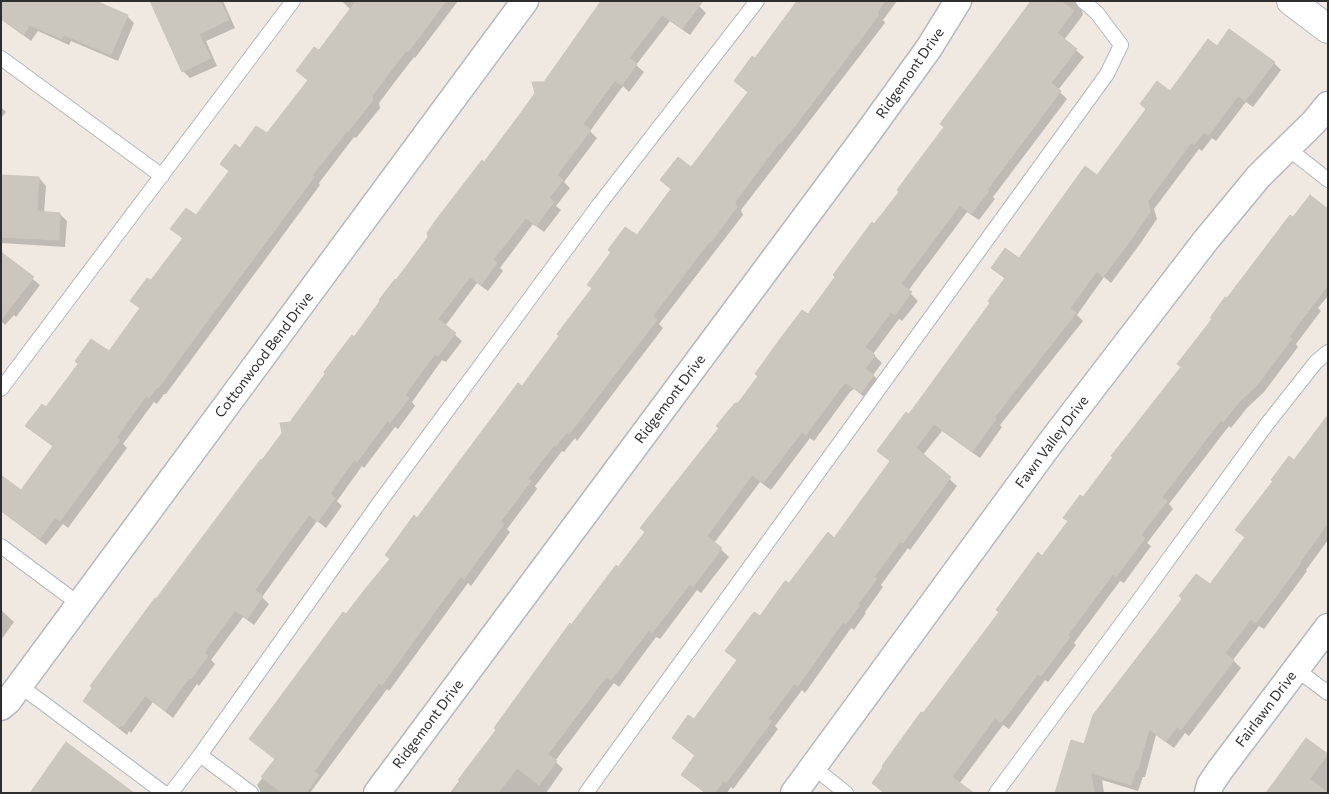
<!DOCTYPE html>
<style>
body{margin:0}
#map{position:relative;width:1329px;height:794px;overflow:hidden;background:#efe9e1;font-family:Commissioner,sans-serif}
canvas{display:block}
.frame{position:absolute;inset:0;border:2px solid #2e2e2e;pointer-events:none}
</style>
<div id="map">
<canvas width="1329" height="794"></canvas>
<div class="frame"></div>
</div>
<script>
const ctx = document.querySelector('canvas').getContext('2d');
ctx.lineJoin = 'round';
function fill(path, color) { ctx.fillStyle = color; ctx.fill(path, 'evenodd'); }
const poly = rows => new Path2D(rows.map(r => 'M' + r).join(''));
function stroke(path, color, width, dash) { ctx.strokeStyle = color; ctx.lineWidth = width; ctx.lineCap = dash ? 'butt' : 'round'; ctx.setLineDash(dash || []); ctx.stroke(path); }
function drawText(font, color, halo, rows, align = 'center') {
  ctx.font = font + ' Commissioner,sans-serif'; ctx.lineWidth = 4; ctx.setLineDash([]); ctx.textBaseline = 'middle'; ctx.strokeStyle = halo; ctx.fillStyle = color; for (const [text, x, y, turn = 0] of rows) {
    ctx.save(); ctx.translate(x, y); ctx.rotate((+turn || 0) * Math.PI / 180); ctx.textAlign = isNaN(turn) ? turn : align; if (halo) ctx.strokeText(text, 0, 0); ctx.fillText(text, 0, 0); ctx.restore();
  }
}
const shadow = poly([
 [154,1,223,1,235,28,206,41,217,66,190,78,183,71],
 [344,1,458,1,415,58,414,57,397,79,379,103,380,108,356,138,354,137,319,183,320,185,166,394,164,394,157,404,154,402,123,444,127,448,68,528,63,524,46,545,1,511,22,492,54,447,27,426,109,353,141,309,131,301,151,282,184,240,172,229,196,217,230,172,222,164,240,150,267,135,309,81,319,52,351,10,343,2],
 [603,1,699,6,706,13,690,35,670,21,636,65,644,72,629,92,623,86,590,131,597,138,564,182,570,188,556,206,561,210,544,232,533,224,500,268,503,271,488,291,477,283,445,326,462,341,446,362,442,360,412,402,415,406,398,429,395,427,364,468,362,466,337,501,342,506,326,528,317,521,262,597,269,604,254,625,243,617,211,660,215,664,199,686,197,684,173,718,153,702,131,733,129,731,127,735,84,701,157,601,354,339,544,84],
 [798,1,897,1,883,20,885,23,741,210,743,215,659,324,663,328,577,441,575,438,564,452,562,451,535,486,537,489,507,529,510,532,471,586,468,583,389,691,387,689,310,793,260,793,260,790,257,785,276,760,251,739,391,559,417,519,522,387,672,190,661,180,692,169,749,92,735,81,755,59],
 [1038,1,1085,1,1081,8,1083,15,1064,40,1084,57,1058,90,1067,99,993,197,995,199,979,220,967,212,908,291,918,301,902,321,899,319,873,354,882,363,873,375,881,383,868,400,854,389,850,392,814,441,810,438,771,490,760,482,714,543,729,557,701,593,697,590,660,639,656,637,619,687,614,683,555,761,563,769,546,793,450,793,498,730,572,627,619,569,739,405,875,226],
 [127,16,134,23,118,61,71,41,69,45,38,31,31,41,1,18],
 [1218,47,1274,63,1281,70,1253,107,1246,102,1216,141,1212,138,1202,151,1199,149,1154,209,1157,219,1140,244,1111,283,1104,277,1077,315,1083,321,1000,425,1002,427,980,458,942,431,923,455,957,486,910,550,908,548,881,585,883,587,865,612,866,613,854,630,851,628,805,693,802,690,775,726,778,729,733,789,731,787,727,793,705,793,682,775,695,756,673,738,694,721,738,661,727,651,835,539,891,462,878,451,910,416,992,303,1006,280,993,268,1020,260,1098,177,1170,93],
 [1,107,6,112,1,118],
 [1,176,39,178,46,186,44,213,60,214,67,221,65,247,1,243],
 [1328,209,1328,296,1318,308,1321,311,1296,344,1298,347,1264,392,1247,408,1231,428,1229,426,1169,504,1173,509,1147,543,1151,546,1124,583,1120,581,1074,643,1076,645,1048,682,1045,680,1009,729,1003,725,959,784,962,793,884,793,880,790,873,783,1069,522,1065,518,1083,499,1182,367,1227,300,1293,219],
 [1,254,40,285,16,317,14,315,5,325,1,321],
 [1328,416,1328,540,1306,570,1307,571,1264,629,1259,626,1233,660,1241,668,1189,736,1185,733,1174,748,1156,735,1145,777,1143,777,1138,791,1102,780,1104,793,1057,793,1085,745,1094,715,1139,655,1141,656,1210,586,1246,538,1237,530,1294,462],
 [1,610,14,622,1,640],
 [1306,740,1328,755,1328,793,1267,793]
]);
const building = poly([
 [1,1,96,1,128,15,111,55,64,35,62,39,30,25,23,35,1,19,1,1],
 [150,1,220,1,229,20,199,34,211,58,182,72,150,1],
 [356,1,446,1,408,52,406,51,390,72,372,96,373,100,348,132,347,131,312,176,314,177,158,388,157,387,149,398,146,396,117,437,120,440,60,521,55,518,39,539,1,511,1,475,21,490,53,446,25,426,42,404,46,407,78,364,75,361,91,339,109,351,140,308,130,301,147,278,151,280,183,238,170,229,186,208,196,215,229,171,220,164,235,144,240,148,256,126,267,133,308,80,296,71,314,47,319,50,356,1],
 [601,1,703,1,682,29,662,15,629,58,637,64,622,85,615,80,583,124,591,130,557,175,563,180,549,198,554,202,536,226,526,218,493,260,497,263,481,285,470,277,438,319,456,333,438,356,435,354,405,395,409,398,390,423,388,420,357,462,354,460,330,494,335,498,318,522,309,515,255,590,263,596,247,619,235,610,204,653,208,656,191,679,189,678,165,711,145,696,123,726,121,725,119,728,83,701,92,688,90,686,155,598,156,599,261,459,262,460,282,433,280,423,290,422,325,374,324,372,336,356,352,335,354,337,380,301,379,300,395,279,396,280,428,237,427,233,436,220,482,160,484,162,523,110,535,93,532,82,544,82,601,1],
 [797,1,885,1,877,13,879,15,840,67,791,131,780,144,779,143,735,202,737,207,711,242,709,242,653,316,657,320,569,434,567,432,556,446,554,445,528,479,531,481,501,521,504,524,464,579,460,577,382,685,379,683,341,734,314,772,319,775,306,793,283,793,261,777,275,759,249,739,343,612,346,614,366,588,390,559,385,555,414,515,417,518,518,383,522,386,559,336,557,334,592,288,587,285,611,252,608,250,625,227,637,235,671,189,660,180,678,157,691,167,748,92,734,81,752,56,755,58,797,1],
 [1031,1,1061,1,1074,11,1057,33,1077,49,1051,83,1061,91,987,190,989,191,971,214,960,205,901,284,912,292,895,315,891,312,865,347,875,355,865,369,874,375,861,393,846,383,843,385,806,435,802,432,763,483,752,475,707,536,722,548,693,587,690,584,652,633,649,630,611,680,606,677,548,754,557,761,539,785,517,768,498,793,452,793,461,781,458,780,496,730,494,728,570,623,571,625,616,565,618,567,645,532,640,528,719,428,716,426,735,403,738,403,758,376,755,374,780,339,802,310,808,314,835,277,833,275,872,222,874,224,899,192,897,190,908,175,944,127,940,124,1031,1],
 [1229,29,1275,62,1245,101,1238,96,1209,135,1204,132,1194,145,1191,143,1148,201,1150,212,1133,237,1103,277,1097,271,1070,308,1076,313,994,418,996,419,972,452,934,424,916,448,951,477,903,543,900,542,874,577,877,579,858,604,860,605,846,624,843,622,798,686,794,684,768,719,772,721,726,783,723,781,715,793,706,793,681,775,695,755,672,738,688,715,694,719,737,660,725,651,754,612,760,616,785,581,789,583,828,532,834,538,890,461,877,451,906,412,909,414,990,303,988,301,1005,278,991,268,1005,248,1019,258,1085,166,1097,175,1146,109,1140,104,1157,81,1170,91,1208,39,1217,46,1229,29],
 [1,175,39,177,37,211,60,213,59,240,1,237,1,175],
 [1310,195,1328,209,1328,285,1289,337,1292,339,1257,385,1240,401,1223,422,1221,420,1162,497,1167,501,1141,535,1145,538,1116,577,1113,574,1068,635,1070,637,1041,676,1038,674,1001,723,995,718,952,777,974,793,885,793,872,783,883,767,882,766,921,712,923,713,939,692,999,612,996,610,1038,552,1042,556,1068,521,1063,518,1080,495,1083,497,1113,457,1111,456,1181,367,1177,364,1212,319,1210,318,1225,297,1227,298,1290,215,1293,217,1310,195],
 [1,252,34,277,1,320,1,252],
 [1328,415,1328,523,1300,562,1301,563,1256,623,1251,619,1225,653,1234,660,1181,730,1177,727,1166,742,1149,729,1138,770,1136,770,1131,785,1091,773,1094,793,1055,793,1071,740,1084,744,1093,715,1182,599,1179,596,1196,574,1210,584,1245,537,1235,530,1273,481,1271,480,1289,456,1294,460,1328,415],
 [1306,738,1328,754,1310,779,1328,793,1266,793,1306,738],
 [66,742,134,793,30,793,66,742]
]);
const lane = poly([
 [1,58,162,176],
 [1286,147,1328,180],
 [1,389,293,1],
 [1,546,79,604],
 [1296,669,1328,693],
 [19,685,164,793],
 [200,755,251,793],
 [813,767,846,793],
 [171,793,200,755,382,499,598,206,757,1],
 [586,793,1107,74,1121,45,1097,13,1083,1],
 [996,793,1131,611,1267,424,1316,362,1328,352]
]);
const street = poly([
 [1,707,8,701,525,1],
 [377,793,867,134,929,48,958,1],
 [794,793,1051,442,1206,240,1259,176,1314,122,1328,105],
 [1208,793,1210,785,1220,770,1328,627]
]);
const secondary = poly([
 [1291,1,1328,29]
]);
const streetNames = [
 ["Ridgemont Drive",910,73,-55],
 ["Cottonwood Bend Drive",264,355,-53],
 ["Ridgemont Drive",670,399,-53],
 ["Fawn Valley Drive",1052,442,-53],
 ["Fairlawn Drive",1266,709,-53],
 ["Ridgemont Drive",428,724,-53]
];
fill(shadow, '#0003');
fill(building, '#cbc7bf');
stroke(building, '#cbc5ba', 1);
stroke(lane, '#b4b7c1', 16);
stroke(street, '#b4b7c1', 29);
stroke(secondary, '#b4b7c1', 30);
stroke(lane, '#fff', 14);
stroke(street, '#fff', 26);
stroke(secondary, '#fff', 28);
drawText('14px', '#2e2e2e', '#fff', streetNames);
</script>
